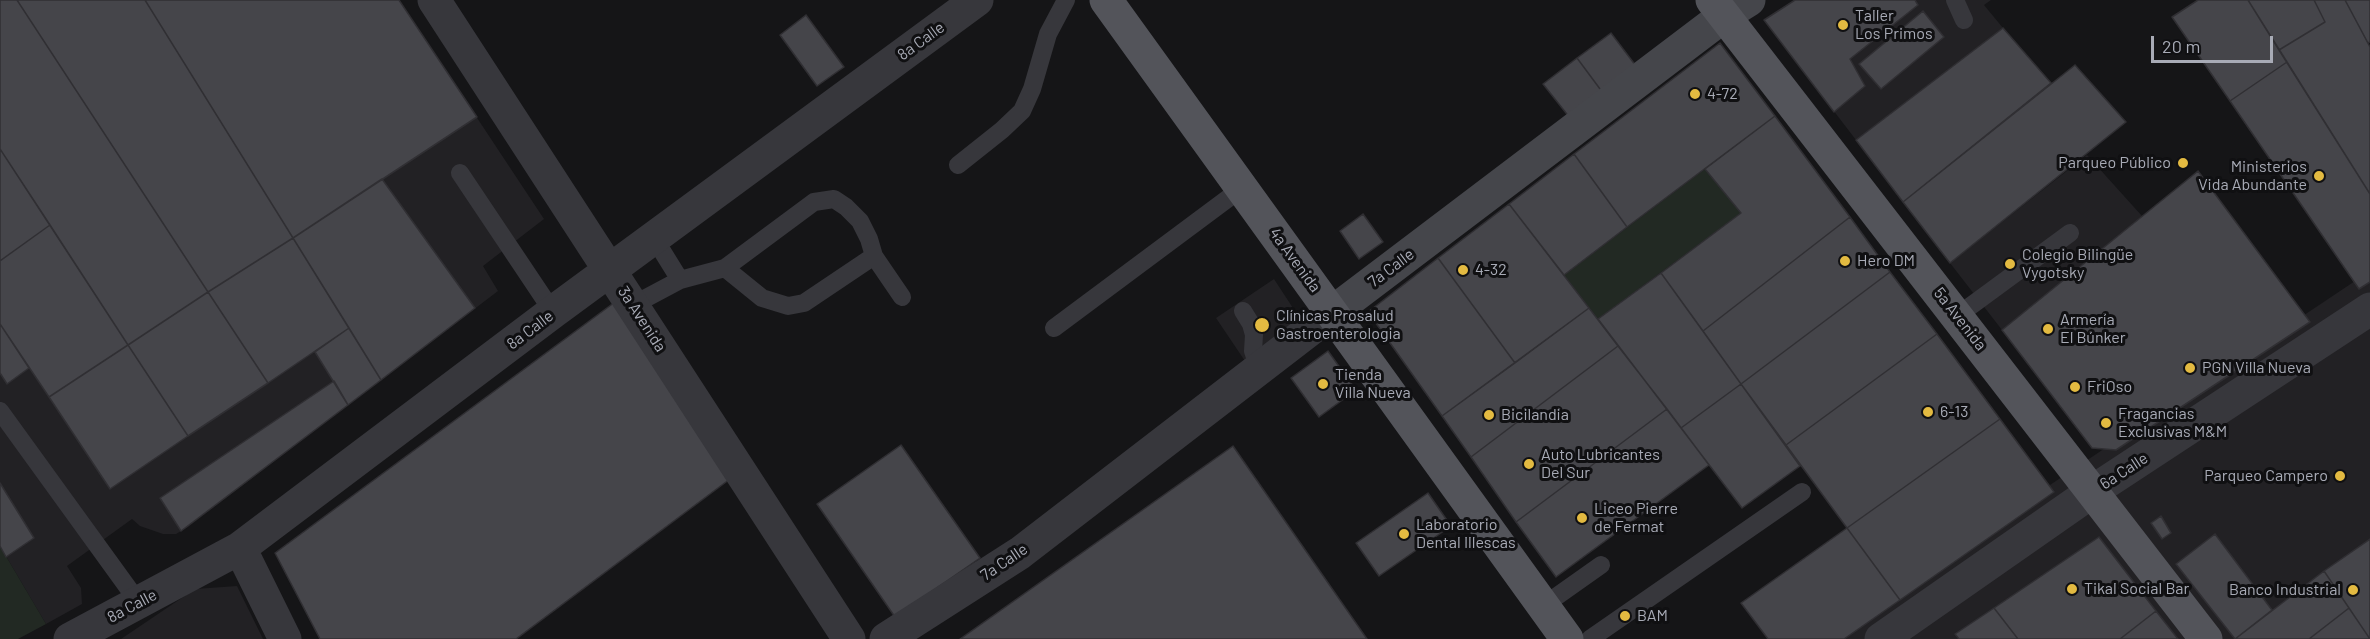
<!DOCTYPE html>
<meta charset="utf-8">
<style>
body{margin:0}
#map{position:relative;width:2370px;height:639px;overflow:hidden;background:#151517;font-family:Barlow,sans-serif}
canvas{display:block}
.scale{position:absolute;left:2151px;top:36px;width:122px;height:27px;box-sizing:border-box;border:3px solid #a8abb6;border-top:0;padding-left:8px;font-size:18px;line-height:21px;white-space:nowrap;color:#a8abb6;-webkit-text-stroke:4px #101012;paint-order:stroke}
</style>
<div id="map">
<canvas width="2370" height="639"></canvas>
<div class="scale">20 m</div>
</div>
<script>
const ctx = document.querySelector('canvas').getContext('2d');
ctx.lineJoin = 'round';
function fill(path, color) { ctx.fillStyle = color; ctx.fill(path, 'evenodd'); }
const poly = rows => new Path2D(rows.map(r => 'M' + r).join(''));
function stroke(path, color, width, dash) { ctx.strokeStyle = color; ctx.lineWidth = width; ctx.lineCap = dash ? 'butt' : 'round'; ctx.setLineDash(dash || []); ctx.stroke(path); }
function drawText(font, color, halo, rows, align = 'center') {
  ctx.font = font + ' Barlow,sans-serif'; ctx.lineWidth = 6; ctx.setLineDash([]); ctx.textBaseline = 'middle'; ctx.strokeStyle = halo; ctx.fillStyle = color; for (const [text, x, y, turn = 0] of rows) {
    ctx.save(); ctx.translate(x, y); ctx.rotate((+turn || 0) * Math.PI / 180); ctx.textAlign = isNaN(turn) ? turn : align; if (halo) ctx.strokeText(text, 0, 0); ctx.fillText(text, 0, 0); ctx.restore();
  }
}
const built = poly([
 [0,0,399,0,544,219,483,266,498,291,188,527,176,534,163,534,140,526,132,519,67,566,81,588,82,604,46,624,0,546],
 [1795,0,1991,0,1984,5,2003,28,1856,140,1764,20],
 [2087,155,2142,216,2002,330,1950,263],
 [2370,271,2370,639,1828,639,2032,497],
 [1274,279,1308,331,1251,370,1216,318],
 [237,586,263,639,121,639,195,589]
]);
const green = poly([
 [1705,169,1741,213,1598,319,1564,275],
 [0,546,46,624,18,639,0,639]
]);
const building = poly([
 [0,0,17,0,208,292,128,345,0,149,0,0],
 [17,0,145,0,293,238,208,292,17,0],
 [145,0,399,0,477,117,293,238,145,0],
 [1795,0,1915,0,1918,5,1850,59,1865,86,1834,112,1764,20,1795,0],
 [2198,0,2248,0,2287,62,2230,101,2172,17,2198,0],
 [2248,0,2314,0,2325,22,2279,50,2248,0],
 [2314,0,2345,0,2370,47,2370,194,2279,50,2325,22,2314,0],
 [2345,0,2370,0,2370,42,2368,43,2345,0],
 [1923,11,1944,37,1881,89,1859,64,1923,11],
 [806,15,844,67,817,86,780,35,806,15],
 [2003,28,2051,83,1903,202,1856,140,2003,28],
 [1611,33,1636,66,1603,93,1577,58,1611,33],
 [1720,43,1775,116,1627,227,1574,154,1720,43],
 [1577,58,1603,93,1570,118,1543,84,1577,58],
 [2287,62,2370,194,2370,282,2359,289,2230,101,2287,62],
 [2075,65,2126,122,1950,263,1903,202,2075,65],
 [1775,116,1850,217,1703,331,1661,273,1741,213,1705,169,1775,116],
 [0,149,50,225,0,261,0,149],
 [1574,154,1627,227,1564,275,1509,204,1574,154],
 [2198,171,2310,322,2116,450,2092,448,2002,330,2198,171],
 [382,179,475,308,381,380,293,238,382,179],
 [1509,204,1589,308,1515,363,1438,258,1509,204],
 [1363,214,1383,242,1359,259,1340,231,1363,214],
 [1850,217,1890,272,1741,384,1703,331,1850,217],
 [50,225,128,345,49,397,0,324,0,261,50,225],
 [293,238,349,328,268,383,208,292,293,238],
 [1438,258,1515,363,1442,416,1368,312,1438,258],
 [1890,272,1937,334,1786,445,1741,384,1890,272],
 [1661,273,1741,384,1681,428,1598,319,1661,273],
 [208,292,268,383,188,436,128,345,208,292],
 [615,302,738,473,516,639,320,639,275,553,615,302],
 [1589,308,1618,346,1471,457,1442,416,1589,308],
 [0,324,29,368,7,384,0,373,0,324],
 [349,328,381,380,348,405,315,352,349,328],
 [1937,334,2000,419,1847,528,1786,445,1937,334],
 [128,345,188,436,110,489,49,397,128,345],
 [1618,346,1667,409,1516,522,1471,457,1618,346],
 [1328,351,1356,390,1319,417,1291,378,1328,351],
 [334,381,348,405,181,531,160,498,334,381],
 [1741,384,1800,466,1742,508,1681,428,1741,384],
 [1667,409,1709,465,1556,577,1516,522,1667,409],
 [2000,419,2054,492,1900,600,1847,528,2000,419],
 [901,445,980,558,895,617,817,504,901,445],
 [1233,446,1367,639,960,639,1233,446],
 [0,483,34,538,6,557,0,546,0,483],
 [1428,493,1451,526,1379,576,1356,543,1428,493],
 [2161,516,2171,533,2162,539,2151,523,2161,516],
 [1847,528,1900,600,1844,639,1768,639,1741,603,1847,528],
 [2215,534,2272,610,2235,639,2176,564,2215,534],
 [2099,537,2156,611,2120,639,2018,639,1994,608,2099,537],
 [2370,539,2370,639,2324,571,2370,539],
 [2324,571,2349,608,2309,639,2235,639,2324,571],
 [1994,608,2018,639,1959,639,1955,634,1994,608],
 [2349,608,2370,639,2309,639,2349,608],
 [2156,611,2178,639,2120,639,2156,611]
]);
const lane = poly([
 [1955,0,1964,20],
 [958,165,1002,130,1022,111,1032,89,1048,34,1066,0],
 [460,173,553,312],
 [654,238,680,280],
 [874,256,902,297],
 [633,305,680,280,725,268,814,202,834,199,846,207,860,221,869,239,874,256,804,303,788,306,762,298,725,268],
 [1243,311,1251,324,1254,335,1253,351,1259,369],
 [1957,316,2070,233],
 [1054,328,1242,188],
 [0,411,139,603],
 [1543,606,1601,565],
 [1590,639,1802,492]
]);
const street = poly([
 [434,0,849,639],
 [240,548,285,639],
 [70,639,240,548,553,312,977,0],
 [886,639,1020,553,1333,312],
 [1881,639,2093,491,2370,309]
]);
const secondary = poly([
 [1333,312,1725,15,1749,0]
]);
const primary = poly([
 [1106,0,1567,639],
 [1712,0,2206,639]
]);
const markers = [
 [1843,25,6,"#e3ba41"],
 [1695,94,6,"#e3ba41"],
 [2183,163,6,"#e3ba41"],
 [2319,176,6,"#e3ba41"],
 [1845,261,6,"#e3ba41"],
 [2010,264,6,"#e3ba41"],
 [1463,270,6,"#e3ba41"],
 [1262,325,8,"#e3ba41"],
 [2048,329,6,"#e3ba41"],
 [2190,368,6,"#e3ba41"],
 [1323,384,6,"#e3ba41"],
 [2075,387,6,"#e3ba41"],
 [1928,412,6,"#e3ba41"],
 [1489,415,6,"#e3ba41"],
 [2106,423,6,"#e3ba41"],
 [1529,464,6,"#e3ba41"],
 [2340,476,6,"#e3ba41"],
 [1582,518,6,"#e3ba41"],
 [1404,534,6,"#e3ba41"],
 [2072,589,6,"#e3ba41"],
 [2353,590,6,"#e3ba41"],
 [1625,616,6,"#e3ba41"]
];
const poiNames = [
 ["Taller",1855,16],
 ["Los Primos",1855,34],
 ["4-72",1707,94],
 ["Parqueo Público",2171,163,"right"],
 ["Ministerios",2307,167,"right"],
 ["Vida Abundante",2307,185,"right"],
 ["Colegio Bilingüe",2022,255],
 ["Vygotsky",2022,273],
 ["Hero DM",1857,261],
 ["4-32",1475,270],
 ["Clínicas Prosalud",1276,316],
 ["Gastroenterologia",1276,334],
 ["Armería",2060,320],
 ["El Búnker",2060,338],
 ["PGN Villa Nueva",2202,368],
 ["Tienda",1335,375],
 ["Villa Nueva",1335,393],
 ["FriOso",2087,387],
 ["6-13",1940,412],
 ["Fragancias",2118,414],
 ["Exclusivas M&M",2118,432],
 ["Bicilandia",1501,415],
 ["Auto Lubricantes",1541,455],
 ["Del Sur",1541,473],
 ["Parqueo Campero",2328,476,"right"],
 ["Liceo Pierre",1594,509],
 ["de Fermat",1594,527],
 ["Laboratorio",1416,525],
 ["Dental Illescas",1416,543],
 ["Tikal Social Bar",2084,589],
 ["Banco Industrial",2341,590,"right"],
 ["BAM",1637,616]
];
const streetNames = [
 ["8a Calle",921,41,-36],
 ["4a Avenida",1295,260,54],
 ["7a Calle",1391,268,-37],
 ["3a Avenida",642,319,57],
 ["5a Avenida",1960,319,52],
 ["8a Calle",530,330,-37],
 ["6a Calle",2124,471,-33],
 ["7a Calle",1004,562,-34],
 ["8a Calle",132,606,-28]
];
fill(built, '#222124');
fill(green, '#222923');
fill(building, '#45454a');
stroke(building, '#302f33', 1.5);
stroke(lane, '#37373c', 18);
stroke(street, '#37373c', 33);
stroke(secondary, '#45464b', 33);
stroke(primary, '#53545a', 33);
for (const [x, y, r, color] of markers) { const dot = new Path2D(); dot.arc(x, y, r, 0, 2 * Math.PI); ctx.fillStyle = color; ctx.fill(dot); stroke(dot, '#101012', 2); }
drawText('16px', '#a8abb6', '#101012', poiNames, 'left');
drawText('16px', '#a8abb6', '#101012', streetNames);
</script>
